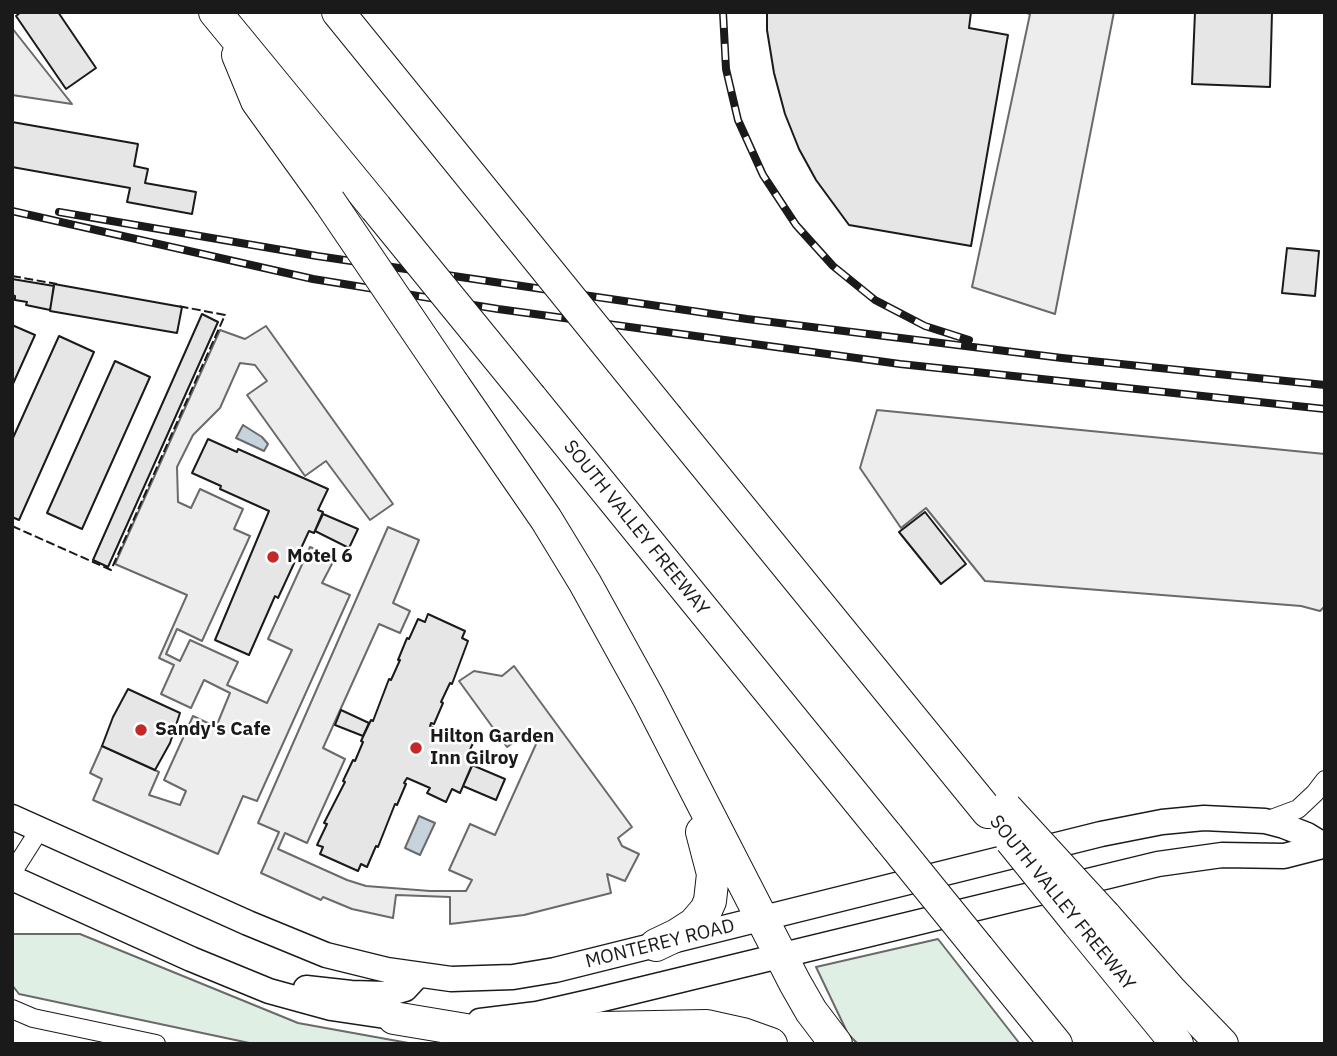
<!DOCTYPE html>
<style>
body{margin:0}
#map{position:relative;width:1337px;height:1056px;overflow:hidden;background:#fff;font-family:"IBM Plex Sans",sans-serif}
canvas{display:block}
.frame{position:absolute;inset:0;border:14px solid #1a1a1a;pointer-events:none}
</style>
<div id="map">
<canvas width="1337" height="1056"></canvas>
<div class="frame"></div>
</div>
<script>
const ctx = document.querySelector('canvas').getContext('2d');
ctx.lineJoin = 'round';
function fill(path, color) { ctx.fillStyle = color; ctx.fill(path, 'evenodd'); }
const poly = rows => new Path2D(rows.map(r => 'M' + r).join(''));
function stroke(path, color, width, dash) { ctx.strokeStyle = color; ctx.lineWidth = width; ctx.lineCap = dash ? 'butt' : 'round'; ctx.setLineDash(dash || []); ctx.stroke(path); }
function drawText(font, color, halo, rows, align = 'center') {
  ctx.font = font + ' "IBM Plex Sans",sans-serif'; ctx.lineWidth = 5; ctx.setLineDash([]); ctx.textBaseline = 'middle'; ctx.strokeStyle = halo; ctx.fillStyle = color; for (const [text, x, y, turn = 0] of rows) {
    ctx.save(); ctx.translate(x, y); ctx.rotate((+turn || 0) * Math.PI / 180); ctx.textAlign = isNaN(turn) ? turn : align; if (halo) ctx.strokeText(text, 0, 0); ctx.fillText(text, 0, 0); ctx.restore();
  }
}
const green = poly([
 [13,934,80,934,298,1023,414,1044,254,1044,19,994,12,985,13,934],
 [938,939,1020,1044,858,1044,848,1034,816,967,938,939]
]);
const parking = poly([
 [1023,12,1114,12,1055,314,972,287,1030,14,1023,12],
 [12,28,72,104,12,95,12,28],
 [266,326,393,504,370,520,326,461,305,476,247,395,267,381,255,365,240,363,220,408,193,435,177,467,178,502,191,508,200,489,243,509,234,529,250,536,202,641,177,629,166,654,180,661,190,640,238,662,227,685,267,703,292,650,268,639,310,547,335,558,322,583,350,595,257,801,243,796,218,854,93,800,102,779,90,773,102,746,159,772,149,795,180,805,186,791,164,780,193,716,216,727,230,693,204,680,191,708,161,694,174,665,159,658,187,595,115,564,220,330,245,339,266,326],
 [877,410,1325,454,1325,606,1320,611,1301,606,985,581,926,508,901,528,860,468,877,410],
 [388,527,419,540,393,603,410,611,400,633,379,624,323,748,345,759,307,843,285,833,278,849,347,880,366,886,430,891,466,891,472,880,449,870,470,824,495,835,537,742,530,731,507,747,459,681,474,671,502,676,514,666,632,827,618,838,622,846,639,854,625,881,607,874,611,893,524,915,450,924,450,897,396,895,393,918,352,909,323,897,321,900,261,873,279,832,258,823,388,527]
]);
const water = poly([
 [243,425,262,437,268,444,264,451,236,438,243,425],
 [419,816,435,823,420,855,405,848,419,816]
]);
const building = poly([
 [21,12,58,12,96,68,66,89,16,16,21,12],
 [767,12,971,12,969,28,1008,35,971,246,849,225,816,180,799,149,785,114,774,73,767,30,767,12],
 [1195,12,1272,12,1270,87,1192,84,1195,12],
 [12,122,138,144,134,166,148,169,145,183,196,192,192,214,127,202,130,188,12,167,12,122],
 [1287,248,1319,251,1315,296,1282,293,1287,248],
 [12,279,54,286,50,310,26,305,27,302,15,300,15,296,12,295,12,279],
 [54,284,182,307,177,333,50,311,54,284],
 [202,314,218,322,108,567,93,560,202,314],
 [12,325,35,335,12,386,12,325],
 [59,336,94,352,19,520,12,517,12,440,59,336],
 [115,361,150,377,82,529,47,513,115,361],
 [208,439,237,452,238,449,328,489,318,510,323,512,314,533,309,531,278,598,275,596,249,655,215,640,269,511,220,489,221,486,192,473,208,439],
 [925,512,966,564,941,584,899,532,925,512],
 [323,514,358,529,349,548,315,531,323,514],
 [428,614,465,631,462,638,468,641,452,684,450,683,441,702,443,703,434,724,431,723,430,726,452,736,454,732,474,741,468,754,476,757,460,793,452,789,446,802,427,793,430,788,407,778,404,783,406,784,397,805,395,804,378,847,376,846,367,867,361,864,358,871,320,854,323,847,317,845,327,824,324,823,345,782,343,781,353,760,355,761,363,742,361,741,371,720,373,721,389,679,391,680,400,660,398,660,407,638,409,639,418,619,425,622,428,614],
 [128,689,180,713,170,743,155,770,102,746,113,717,128,689],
 [341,710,369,723,363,736,335,725,341,710],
 [472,765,505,779,496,800,463,786,472,765]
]);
const street = poly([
 [1266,821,1298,809,1315,793,1325,780],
 [12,873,40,829],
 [12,1009,33,1018,156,1044]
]);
const secondary = poly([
 [12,817,248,923,326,955,387,970,451,979,513,977,555,970,1101,834,1162,822,1204,818,1265,821,1284,826,1307,835,1325,846],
 [12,878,191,959,269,991,331,1008,412,1020],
 [306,988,351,993,387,994,405,989,418,975],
 [480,1021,537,1014,594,1001,1158,864,1222,855,1284,856,1323,846]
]);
const highway = poly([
 [215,12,376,208],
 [338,12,514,229],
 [238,55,257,101,329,201],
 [453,384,546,519,585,583,648,697,795,983,811,1011,836,1044],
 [531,398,888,837],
 [668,419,988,812],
 [1105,916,1170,990,1222,1044],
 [1078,923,1177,1044],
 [656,945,677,935,694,924,706,910,710,901,713,874,702,832],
 [978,948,1056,1044],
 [394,1018,478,1032,519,1034,603,1028,707,1026,743,1034,771,1044]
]);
const rail = poly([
 [723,12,726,69,738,120,763,175,796,225,833,266,875,300,925,326,969,340],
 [12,211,313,279,498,309,900,364,1325,409],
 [59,212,317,256,747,319,1062,358,1325,385]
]);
const highwayBridge = poly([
 [329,201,453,384],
 [376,208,531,398],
 [514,229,668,419],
 [1006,808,1105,916],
 [888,837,978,948],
 [1011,840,1078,923]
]);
const fence = poly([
 [12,276,57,284],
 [12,526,111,570,225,315,178,306]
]);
const markers = [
 [273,557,7,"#c62828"],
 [141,730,7,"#c62828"],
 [416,748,7,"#c62828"]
];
const streetNames = [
 ["SOUTH VALLEY FREEWAY",636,528,51],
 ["SOUTH VALLEY FREEWAY",1062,903,51],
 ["MONTEREY ROAD",660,944,-14]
];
const poiNames = [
 ["Motel 6",287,557],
 ["Sandy's Cafe",155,730],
 ["Hilton Garden",430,737],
 ["Inn Gilroy",430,759]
];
fill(green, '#e0efe3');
stroke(green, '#6a6a6a', 2);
fill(parking, '#ededed');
stroke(parking, '#6a6a6a', 2);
fill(water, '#c6d2dc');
stroke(water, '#6a6a6a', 2);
fill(building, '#e6e6e6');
stroke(building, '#1a1a1a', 2);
stroke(street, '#1a1a1a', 20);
stroke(secondary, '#1a1a1a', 27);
stroke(highway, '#1a1a1a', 34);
stroke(street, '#fff', 18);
stroke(secondary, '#fff', 24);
stroke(highway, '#fff', 32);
stroke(rail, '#1a1a1a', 8);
stroke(rail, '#fff', 5, [16]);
stroke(highwayBridge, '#1a1a1a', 34, []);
stroke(highwayBridge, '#fff', 32);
stroke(fence, '#1a1a1a', 2, [9, 3.5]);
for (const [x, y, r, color] of markers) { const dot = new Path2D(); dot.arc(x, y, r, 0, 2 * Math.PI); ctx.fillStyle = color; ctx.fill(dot); stroke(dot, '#fff', 2.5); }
drawText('19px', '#1a1a1a', '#fff', streetNames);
drawText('bold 19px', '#1a1a1a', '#fff', poiNames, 'left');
</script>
